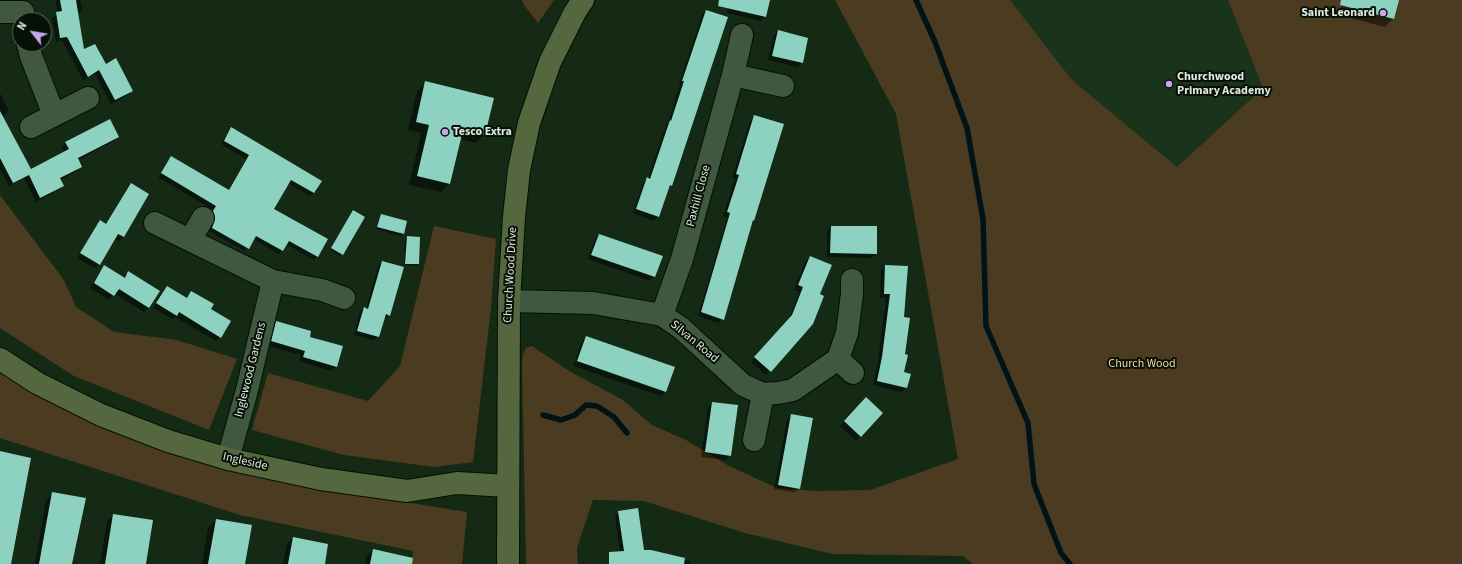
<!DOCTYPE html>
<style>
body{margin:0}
#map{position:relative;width:1462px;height:564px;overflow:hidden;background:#142a15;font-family:"Source Sans 3",sans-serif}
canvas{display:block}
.north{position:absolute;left:12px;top:12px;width:40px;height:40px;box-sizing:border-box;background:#071007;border:1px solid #5c675c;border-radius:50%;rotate:301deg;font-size:11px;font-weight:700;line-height:16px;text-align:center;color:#dceadc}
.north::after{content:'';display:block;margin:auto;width:14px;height:18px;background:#c6a6f0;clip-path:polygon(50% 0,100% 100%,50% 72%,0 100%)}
</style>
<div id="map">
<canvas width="1462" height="564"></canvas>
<div class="north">N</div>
</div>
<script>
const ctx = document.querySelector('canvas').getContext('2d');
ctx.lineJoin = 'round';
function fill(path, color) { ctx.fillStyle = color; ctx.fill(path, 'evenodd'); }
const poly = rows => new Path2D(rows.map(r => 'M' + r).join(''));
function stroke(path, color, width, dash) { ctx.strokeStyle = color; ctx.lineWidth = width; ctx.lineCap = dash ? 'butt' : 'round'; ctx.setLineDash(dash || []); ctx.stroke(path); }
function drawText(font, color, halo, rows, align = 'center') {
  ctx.font = font + ' "Source Sans 3",sans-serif'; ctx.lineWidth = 4; ctx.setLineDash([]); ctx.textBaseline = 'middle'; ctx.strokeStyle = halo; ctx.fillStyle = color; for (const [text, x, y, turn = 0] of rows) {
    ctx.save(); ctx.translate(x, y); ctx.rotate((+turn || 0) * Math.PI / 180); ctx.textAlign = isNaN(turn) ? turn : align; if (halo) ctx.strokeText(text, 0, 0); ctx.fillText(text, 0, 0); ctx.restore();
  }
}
const built = poly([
 [1010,0,1228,0,1263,88,1177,167,1072,80]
]);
const green = poly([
 [522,0,554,0,538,23,524,5],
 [835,0,1010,0,1072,80,1177,167,1263,88,1228,0,1462,0,1462,564,973,564,963,556,832,554,745,533,644,501,593,500,577,548,578,564,526,564,522,365,523,354,526,348,532,346,571,372,623,400,652,425,686,440,729,466,777,488,816,491,870,490,958,459,896,114],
 [0,195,64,280,76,307,114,332,177,340,237,359,209,430,74,376,0,328],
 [434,226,496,239,491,308,473,462,434,467,344,455,252,430,268,373,368,401,400,366],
 [0,371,299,485,467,512,462,564,412,564,413,551,240,515,0,438]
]);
const shadow = poly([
 [55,0,80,0,82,9,78,14,84,51,105,65,132,91,128,95,111,104,95,74,83,80,62,40,56,42,52,18,58,13],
 [730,0,769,0,765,17,761,21,727,13],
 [1343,0,1398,0,1393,19,1385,27,1339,15],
 [706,11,671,185,668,189,658,216,654,221,633,213,643,183,648,179,666,125,668,123,680,85,679,85,702,15],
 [778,31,802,62,798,67,768,60,774,35],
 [426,83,484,134,476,143,460,139,449,184,441,192,409,185,421,133,408,130,417,91],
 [0,93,9,111,0,118],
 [755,116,754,221,751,223,723,319,718,323,698,316,727,218,723,216,735,179,732,178,750,121],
 [0,125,30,170,65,153,62,147,66,142,118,137,114,141,78,160,81,166,77,171,60,180,63,186,58,190,36,202,24,178,9,186,0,170],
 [231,129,313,193,310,196,288,183,272,209,317,256,314,260,286,244,279,254,253,239,245,251,209,231,213,222,210,215,213,210,158,177,172,157,228,191,246,159,221,144],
 [131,184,148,195,123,237,119,241,114,239,99,264,95,268,77,258,96,226,100,222,105,225,127,189],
 [352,214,342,254,340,256,330,250],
 [381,215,406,222,403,234,401,236,376,229,380,217],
 [831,227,876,254,871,258,827,257,827,231],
 [599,235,654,276,650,281,588,259,595,239],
 [407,237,418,264,416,266,404,265,405,239],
 [810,257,818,295,812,323,766,375,751,362,788,321,799,292,794,290,805,262],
 [382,262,389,315,385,319,383,318,378,337,374,340,354,335,360,312,364,308,366,309,378,266],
 [105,266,124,278,129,272,149,307,144,312,115,294,109,300,90,288,100,271],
 [886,266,903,318,903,373,907,387,902,392,873,385,878,362,886,298,880,298,881,270],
 [167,287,186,298,191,292,210,309,220,337,216,341,175,317,172,319,153,308,163,291],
 [277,322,308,337,336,366,331,371,299,361,301,355,268,346,272,326],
 [586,337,674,367,665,392,661,396,573,366,582,342],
 [866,399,882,413,856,441,840,426],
 [712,403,730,456,726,460,701,457,708,407],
 [792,415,799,488,795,492,774,489,787,419],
 [53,493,71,564,35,564,46,500],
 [619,512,643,552,650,551,690,561,690,564,610,564,620,552,615,516],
 [114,515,145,564,100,564,107,521],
 [216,520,244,564,202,564,208,528],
 [293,538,324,564,283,564,287,544],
 [373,550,405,564,365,564,366,557]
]);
const stream = poly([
 [916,0,935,42,967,128,983,219,986,326,1028,423,1034,484,1061,553,1070,564],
 [543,415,561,420,575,415,586,405,597,406,614,417,627,433]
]);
const building = poly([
 [60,0,76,0,84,49,95,44,106,64,116,58,133,91,115,100,99,70,88,77,67,37,60,38,56,12,62,11],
 [719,0,770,0,766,17,718,6],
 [1341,0,1399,0,1394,19,1340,5],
 [706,10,728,17,672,186,670,185,659,217,636,209,647,177,650,179,670,120,671,121,684,81,682,81],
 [778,30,808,38,803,63,772,56],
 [425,81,494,98,485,135,463,130,450,184,417,176,429,125,416,122],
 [0,111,31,169,69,149,65,142,110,119,119,137,78,158,82,167,60,178,64,186,40,198,29,175,13,183,0,158],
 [754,115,784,124,754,221,753,220,724,320,701,312,730,213,727,212,739,175,736,174],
 [231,127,322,181,314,193,291,180,274,209,328,239,318,257,289,241,283,251,256,236,249,249,212,228,215,219,213,211,216,206,161,173,171,156,229,190,249,155,224,141],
 [131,183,149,194,124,237,118,234,100,265,80,253,100,220,106,224],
 [353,210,365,217,343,255,331,248],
 [381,214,407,221,404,234,377,227],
 [831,226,877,226,877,254,830,253],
 [599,234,663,256,655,277,591,255],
 [407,236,420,237,419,264,405,264],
 [810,256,832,265,820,294,824,296,813,324,771,372,754,357,792,315,803,287,798,285],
 [382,261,404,267,390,316,386,314,379,337,357,331,364,307,368,309],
 [104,265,125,278,128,271,160,291,149,308,119,289,114,296,94,283],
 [885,265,908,266,904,317,910,318,905,354,908,355,904,372,911,374,907,388,877,381,882,357,890,294,884,294],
 [167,286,187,298,191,291,214,304,211,309,231,321,221,338,179,312,177,316,156,303],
 [276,321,311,331,310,337,343,346,337,367,303,357,305,351,271,341],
 [586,336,675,367,666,392,577,361],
 [866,397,883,413,861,437,844,421],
 [712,402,738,405,731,456,705,452],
 [791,414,813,418,800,489,778,485],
 [0,451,31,458,11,564,0,564],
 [52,492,86,498,72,564,39,564],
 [638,508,644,550,651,550,685,558,684,564,609,564,609,552,624,551,618,511],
 [113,514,153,520,146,564,105,564],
 [216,519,252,525,245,564,208,564],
 [293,537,328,544,325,564,288,564],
 [373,549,413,558,412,564,370,564]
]);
const street = poly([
 [0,12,23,12],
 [28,44,31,56,54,115],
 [733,75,783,86],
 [31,127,88,98],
 [155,223,273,281,322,290,344,298],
 [190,240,203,218],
 [509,301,593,303,662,315,681,328,743,385,763,394,778,393,793,390,838,359,847,333,852,294,852,280],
 [662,315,682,259,733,75,742,35],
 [838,359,853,373],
 [754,440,763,394],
 [228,459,247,390,273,281]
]);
const secondary = poly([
 [0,359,37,383,101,415,168,441,228,459,321,479,407,491,457,483,508,486],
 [508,564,509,301,514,217,519,170,529,123,550,62,575,12,583,0]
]);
const markers = [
 [1383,13,4,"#c6a6f0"],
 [1169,84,4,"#c6a6f0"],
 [445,132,4,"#c6a6f0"]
];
const poiNames = [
 ["Saint Leonard",1375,13,"right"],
 ["Churchwood",1177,77],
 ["Primary Academy",1177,91],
 ["Tesco Extra",453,132]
];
const streetNames = [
 ["Paxhill Close",699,196,-75],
 ["Church Wood Drive",511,275,-87],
 ["Silvan Road",694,342,40],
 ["Inglewood Gardens",251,370,-76],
 ["Ingleside",245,462,13]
];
const parkNames = [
 ["Church Wood",1142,364]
];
fill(built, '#19341a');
fill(green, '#4b3b21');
fill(shadow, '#0007');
stroke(stream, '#001417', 5.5);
fill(building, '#8dd2c0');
stroke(street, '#011202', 24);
stroke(secondary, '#011202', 24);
stroke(street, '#405840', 22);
stroke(secondary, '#55673e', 22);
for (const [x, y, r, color] of markers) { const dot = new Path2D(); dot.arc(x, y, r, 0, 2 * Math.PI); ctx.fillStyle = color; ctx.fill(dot); stroke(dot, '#071007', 1.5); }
drawText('bold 12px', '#dceadc', '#071007', poiNames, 'left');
drawText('12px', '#dceadc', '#071007', streetNames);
drawText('12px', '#f8d69d', '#071007', parkNames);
</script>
